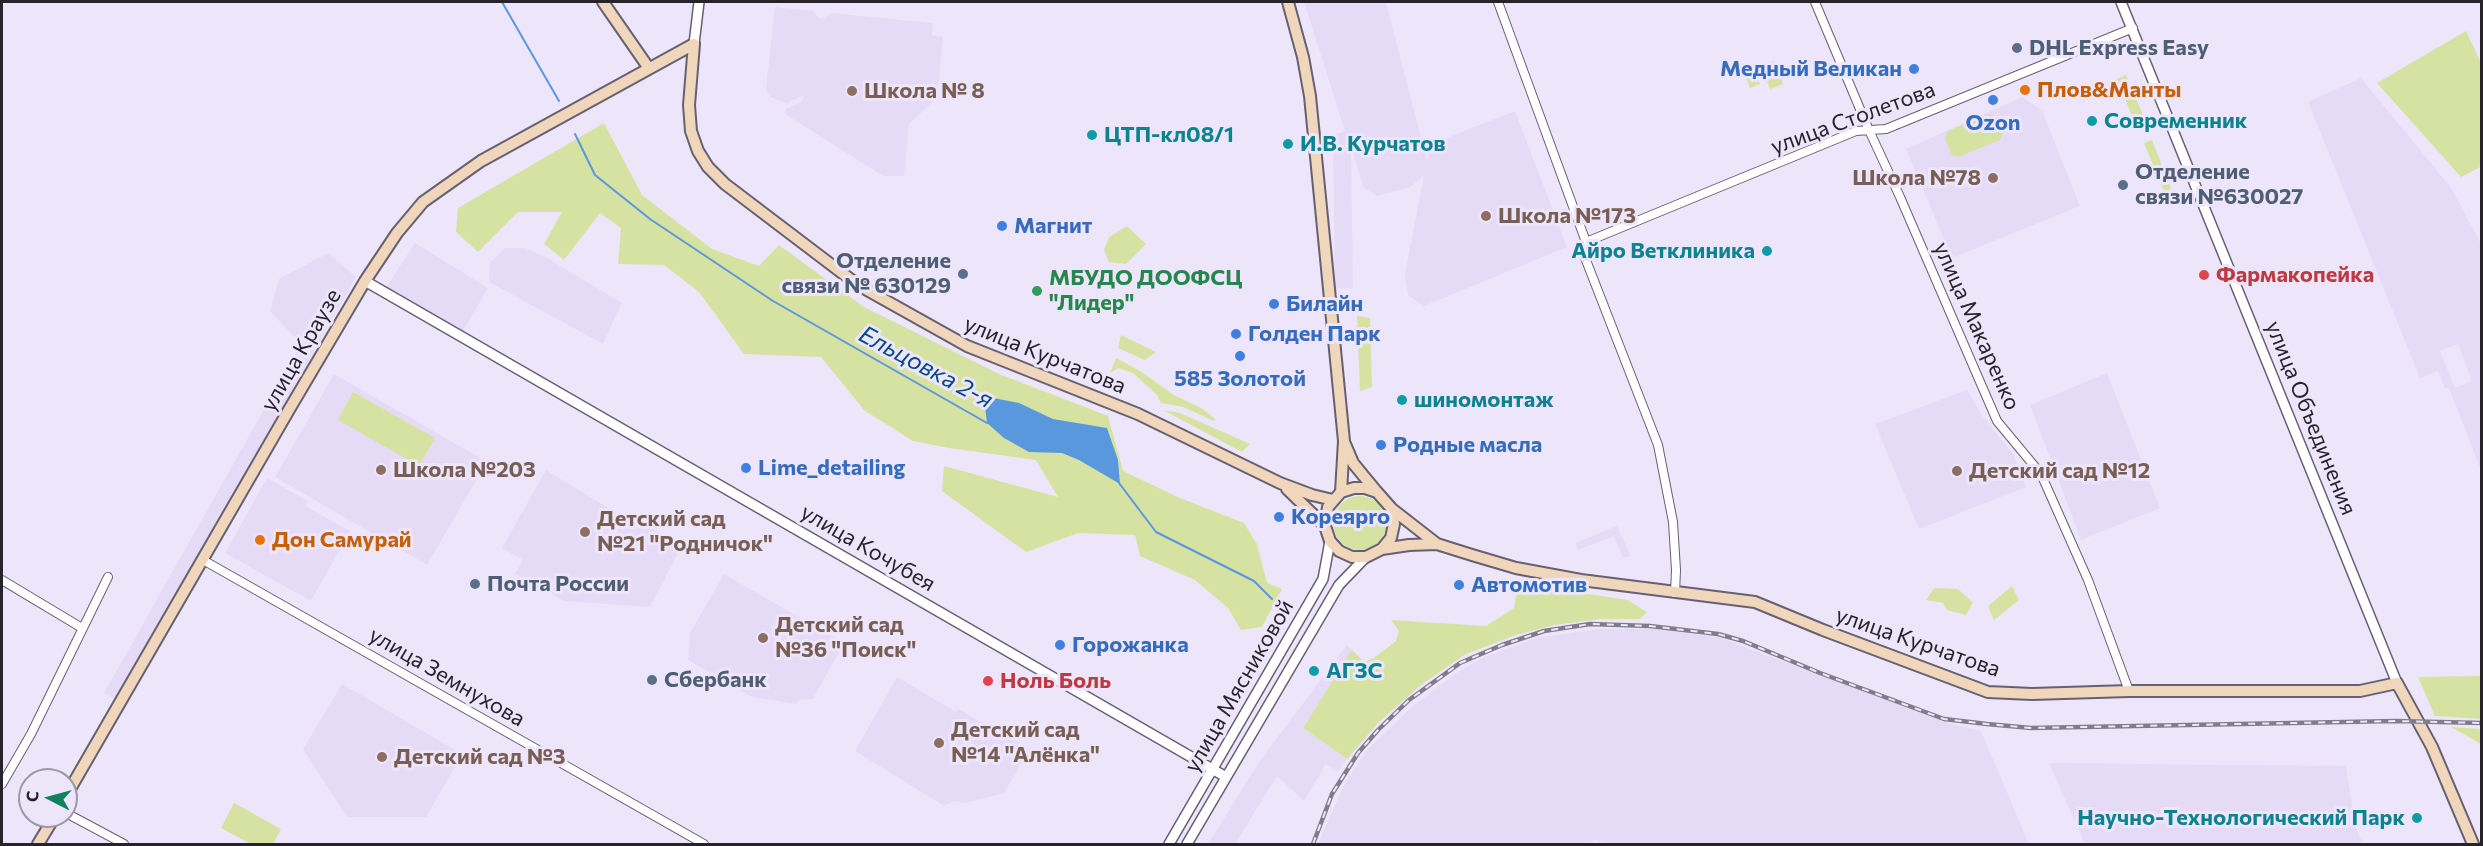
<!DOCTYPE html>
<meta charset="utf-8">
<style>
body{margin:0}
#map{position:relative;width:2483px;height:846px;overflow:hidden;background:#ede6fb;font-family:Commissioner,sans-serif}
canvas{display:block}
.frame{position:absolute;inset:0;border:3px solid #26232b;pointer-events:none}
.north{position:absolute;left:18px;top:768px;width:60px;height:60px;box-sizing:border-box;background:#ede6fb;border:2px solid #9d98a8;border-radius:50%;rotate:276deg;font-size:16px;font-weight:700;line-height:24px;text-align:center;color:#26232b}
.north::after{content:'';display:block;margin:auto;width:21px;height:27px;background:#13805d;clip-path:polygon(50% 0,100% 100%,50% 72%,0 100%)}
</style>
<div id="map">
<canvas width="2483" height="846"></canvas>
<div class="frame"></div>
<div class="north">С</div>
</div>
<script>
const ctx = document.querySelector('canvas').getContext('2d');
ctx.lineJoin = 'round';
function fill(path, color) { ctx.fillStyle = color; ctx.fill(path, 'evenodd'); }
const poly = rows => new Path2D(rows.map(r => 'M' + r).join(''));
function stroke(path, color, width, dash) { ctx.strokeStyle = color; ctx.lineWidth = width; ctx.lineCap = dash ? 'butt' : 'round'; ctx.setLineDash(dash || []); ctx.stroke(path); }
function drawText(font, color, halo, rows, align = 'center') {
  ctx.font = font + ' Commissioner,sans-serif'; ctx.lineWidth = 6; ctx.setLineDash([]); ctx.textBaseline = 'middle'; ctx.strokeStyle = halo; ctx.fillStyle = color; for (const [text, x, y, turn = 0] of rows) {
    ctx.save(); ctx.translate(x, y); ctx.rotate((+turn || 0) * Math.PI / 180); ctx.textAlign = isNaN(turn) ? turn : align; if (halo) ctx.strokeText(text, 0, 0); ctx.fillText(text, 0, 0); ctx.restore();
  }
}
const built = poly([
 [1304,2,1386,2,1427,161,1431,144,1515,111,1567,247,1424,306,1408,295,1405,273,1424,176,1410,187,1377,196,1364,188,1351,148,1353,288,1335,289,1333,135,1345,131],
 [775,7,813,11,819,18,824,18,831,13,933,23,932,35,943,37,937,98,909,124,904,176,883,176,785,114,785,109,801,102,804,98,802,96,787,103,770,97,766,89],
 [2361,78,2452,189,2481,244,2481,470,2449,388,2445,388,2438,371,2420,378,2308,102],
 [2458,344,2472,381,2455,388,2440,351],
 [2022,97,2042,110,2080,206,1952,258,1906,149],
 [415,243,488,288,462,333,385,289],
 [505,248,525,248,547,258,622,303,603,344,489,282,490,262],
 [328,253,356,277,116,700,104,693,301,344,270,311,279,279],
 [2107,373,2160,508,2081,540,2030,405],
 [334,374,487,462,427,565,275,477],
 [1967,390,1983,417,2014,455,2026,487,1919,529,1875,424],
 [546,470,628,520,632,516,682,546,650,607,564,601,515,574,523,560,502,548],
 [267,478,308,501,305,506,350,531,311,601,225,553],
 [1617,526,1631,556,1623,558,1614,536,1578,550,1575,543],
 [724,574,844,643,813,699,800,700,795,704,752,697,688,660,690,633],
 [1599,629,1654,629,1718,637,1947,723,1981,731,2029,844,1608,844,1594,840,1589,844,1318,844,1343,787,1366,751,1413,706,1455,674,1482,658,1536,638],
 [1347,645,1352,650,1303,728,1347,759,1337,772,1326,764,1304,801,1277,776,1235,844,1208,844,1261,759],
 [897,677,956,712,958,709,1030,749,1004,793,965,803,954,801,944,806,855,751],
 [342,684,455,750,456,765,426,817,347,817,303,749],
 [2049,763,2346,766,2355,825,2363,844,2085,844]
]);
const green = poly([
 [2466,31,2481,63,2482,166,2461,177,2377,83],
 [1774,61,1783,84,1770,89,1760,66],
 [1752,63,1760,84,1750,88,1742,67],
 [2126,75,2148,127,2138,131,2117,79],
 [1989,114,1996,118,2003,133,2000,140,1958,157,1952,155,1945,139,1948,131],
 [604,123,642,195,712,249,759,266,779,245,864,307,999,374,1108,416,1123,471,1180,498,1244,523,1257,544,1267,583,1282,589,1262,627,1241,630,1228,608,1195,580,1140,556,1135,535,1078,533,1026,552,942,491,944,466,1058,497,1036,460,949,448,913,441,864,410,821,357,744,354,699,292,664,265,618,264,621,228,600,213,564,260,544,244,562,212,518,212,478,252,456,232,458,208],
 [2152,140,2171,189,2164,191,2144,143],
 [1127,226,1146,244,1126,264,1109,262,1104,250,1109,237],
 [1357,316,1370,318,1372,387,1360,391],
 [1121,335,1156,352,1145,360,1118,348],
 [1116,358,1140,371,1174,395,1203,409,1215,419,1214,421,1183,407,1161,403,1157,395,1133,373,1118,368,1110,373],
 [353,392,435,438,419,466,338,420],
 [1163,410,1180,413,1250,444,1242,452],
 '1333 523a27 27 0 1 1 54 0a27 27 0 1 1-54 0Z',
 [1522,584,1628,600,1647,612,1640,619,1600,619,1555,625,1516,635,1466,654,1421,685,1379,722,1347,759,1303,728,1352,650,1364,662,1374,658,1396,641,1399,631,1391,620,1486,626,1514,608,1517,591],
 [2012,586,2019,600,1994,620,1988,606],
 [1934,588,1958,589,1973,603,1966,615,1947,610,1943,603,1926,600],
 [2481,676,2481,719,2435,716,2418,677],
 [2451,727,2481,729,2481,744],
 [234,803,281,829,273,844,251,844,221,828]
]);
const water = poly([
 [988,397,1019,403,1053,419,1107,428,1118,460,1120,484,1079,460,1062,453,1029,452,1004,438,987,423,985,407]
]);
const stream = poly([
 [502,2,559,101],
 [575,134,595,175,650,219,773,301,987,423,991,422],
 [1119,483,1156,532,1254,581,1272,599]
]);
const minor = poly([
 [1498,2,1586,242,1584,255,1658,445,1673,522,1676,570,1675,593],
 [1815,2,1868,128,1900,197,1997,421,2041,474,2088,580,2129,691],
 [1586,242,1856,131,1886,129,2133,28],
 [203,560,704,844],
 [2,580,82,628],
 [2,784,31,734,108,577],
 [66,813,124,844]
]);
const tertiary = poly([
 [2121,2,2397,683],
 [694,44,699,2],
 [365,281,1226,777],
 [1169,844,1323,579,1330,541],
 [1187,844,1339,585,1366,557]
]);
const secondary = poly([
 [603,2,648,67],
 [1288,2,1303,57,1310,96,1344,441,1341,492],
 [694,44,689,105,691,131,698,151,708,167,725,184,858,285,967,346,1138,414,1280,483,1312,495,1333,500],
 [1345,444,1353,463,1376,491],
 [1287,489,1325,526],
 [1392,509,1394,524,1391,538,1382,549,1366,557,1352,557,1339,551,1330,541,1325,526,1328,507,1341,492,1354,488,1365,488,1377,492,1392,509,1437,544,1472,555,1516,568,1581,580,1755,602,1823,630,1988,692,2032,694,2129,691,2360,691,2397,683,2432,747,2473,844],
 [1382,549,1409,545,1437,544],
 [66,796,290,408,365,281,397,233,423,202,481,161,694,44],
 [38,844,55,816]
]);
const rail = poly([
 [1313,844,1332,794,1358,753,1378,730,1409,700,1460,663,1502,645,1544,631,1590,624,1650,626,1718,634,1743,641,1820,673,1944,719,1987,724,2031,728,2396,721,2482,723]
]);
const markers = [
 [2017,48,6,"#5c6f8a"],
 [1914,69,6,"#3f7fe0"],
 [2025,90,6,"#e8710a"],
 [852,91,6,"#8d6e63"],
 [1993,100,6,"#3f7fe0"],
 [2092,121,6,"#0f9aa8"],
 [1092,135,6,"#0f9aa8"],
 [1288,144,6,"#0f9aa8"],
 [1993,178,6,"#8d6e63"],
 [2123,185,6,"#5c6f8a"],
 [1486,216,6,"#8d6e63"],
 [1002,226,6,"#3f7fe0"],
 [1767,251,6,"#0f9aa8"],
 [963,274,6,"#5c6f8a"],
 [2204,275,6,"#e0444e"],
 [1037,291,6,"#2e9e5b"],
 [1274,304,6,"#3f7fe0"],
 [1236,334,6,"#3f7fe0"],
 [1240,356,6,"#3f7fe0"],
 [1402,400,6,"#0f9aa8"],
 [1381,445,6,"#3f7fe0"],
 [746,468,6,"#3f7fe0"],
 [381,470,6,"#8d6e63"],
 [1957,471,6,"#8d6e63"],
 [1279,517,6,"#3f7fe0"],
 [585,532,6,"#8d6e63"],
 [260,540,6,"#e8710a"],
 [475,584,6,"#5c6f8a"],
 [1459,585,6,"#3f7fe0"],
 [763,638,6,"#8d6e63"],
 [1060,645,6,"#3f7fe0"],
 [1314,671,6,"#0f9aa8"],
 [652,680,6,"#5c6f8a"],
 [988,681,6,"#e0444e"],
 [939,743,6,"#8d6e63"],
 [382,757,6,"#8d6e63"],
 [2417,818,6,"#0f9aa8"]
];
const serviceNames = [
 ["DHL Express Easy",2029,48],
 ["Отделение",2135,172],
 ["связи №630027",2135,197],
 ["Отделение",951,261,"right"],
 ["связи № 630129",951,286,"right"],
 ["Почта России",487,584],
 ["Сбербанк",664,680]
];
const shopNames = [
 ["Медный Великан",1902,69,"right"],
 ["Ozon",1993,123,"center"],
 ["Магнит",1014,226],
 ["Билайн",1286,304],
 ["Голден Парк",1248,334],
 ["585 Золотой",1240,379,"center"],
 ["Родные масла",1393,445],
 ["Lime_detailing",758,468],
 ["Кореяpro",1291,517],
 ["Автомотив",1471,585],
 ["Горожанка",1072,645]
];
const foodNames = [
 ["Плов&Манты",2037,90],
 ["Дон Самурай",272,540]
];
const educationNames = [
 ["Школа № 8",864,91],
 ["Школа №78",1981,178,"right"],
 ["Школа №173",1498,216],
 ["Школа №203",393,470],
 ["Детский сад №12",1969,471],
 ["Детский сад",597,519],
 ["№21 \"Родничок\"",597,544],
 ["Детский сад",775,625],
 ["№36 \"Поиск\"",775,650],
 ["Детский сад",951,730],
 ["№14 \"Алёнка\"",951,755],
 ["Детский сад №3",394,757]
];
const streetNames = [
 ["улица Столетова",1853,118,-20],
 ["улица Макаренко",1977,326,66],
 ["улица Краузе",301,350,-60],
 ["улица Курчатова",1045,355,22],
 ["улица Объединения",2311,418,68],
 ["улица Кочубея",868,548,30],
 ["улица Курчатова",1918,642,19],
 ["улица Земнухова",447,677,30],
 ["улица Мясниковой",1239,686,-60]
];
const cultureNames = [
 ["Современник",2104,121],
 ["ЦТП-кл08/1",1104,135],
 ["И.В. Курчатов",1300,144],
 ["Айро Ветклиника",1755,251,"right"],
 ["шиномонтаж",1414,400],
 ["АГЗС",1326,671],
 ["Научно-Технологический Парк",2405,818,"right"]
];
const healthNames = [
 ["Фармакопейка",2216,275],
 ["Ноль Боль",1000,681]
];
const leisureNames = [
 ["МБУДО ДООФСЦ",1049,278],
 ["\"Лидер\"",1049,303]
];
const waterNames = [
 ["Ельцовка 2-я",926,367,28]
];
fill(built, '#e5dbf7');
fill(green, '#d5e2a1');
fill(water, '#5a98de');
stroke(stream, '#5a98de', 2);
stroke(minor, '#666072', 10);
stroke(tertiary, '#666072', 12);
stroke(secondary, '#666072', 14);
stroke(minor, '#fff', 8);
stroke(tertiary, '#fff', 9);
stroke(secondary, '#f0d6bb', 10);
stroke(rail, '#817c8a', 4.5);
stroke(rail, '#ede6fb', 2, [7]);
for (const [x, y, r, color] of markers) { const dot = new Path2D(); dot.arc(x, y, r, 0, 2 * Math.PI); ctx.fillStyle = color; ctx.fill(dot); stroke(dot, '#ede6fb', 2); }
drawText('bold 22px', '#4e5e75', '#ede6fb', serviceNames, 'left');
drawText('bold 22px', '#366cbe', '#ede6fb', shopNames, 'left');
drawText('bold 22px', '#c56008', '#ede6fb', foodNames, 'left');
drawText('bold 22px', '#785e54', '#ede6fb', educationNames, 'left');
drawText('22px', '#26232b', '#ede6fb', streetNames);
drawText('bold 22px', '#0d838f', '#ede6fb', cultureNames, 'left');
drawText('bold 22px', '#be3a42', '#ede6fb', healthNames, 'left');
drawText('bold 22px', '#27864d', '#ede6fb', leisureNames, 'left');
drawText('italic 24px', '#034888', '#ede6fb', waterNames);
</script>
